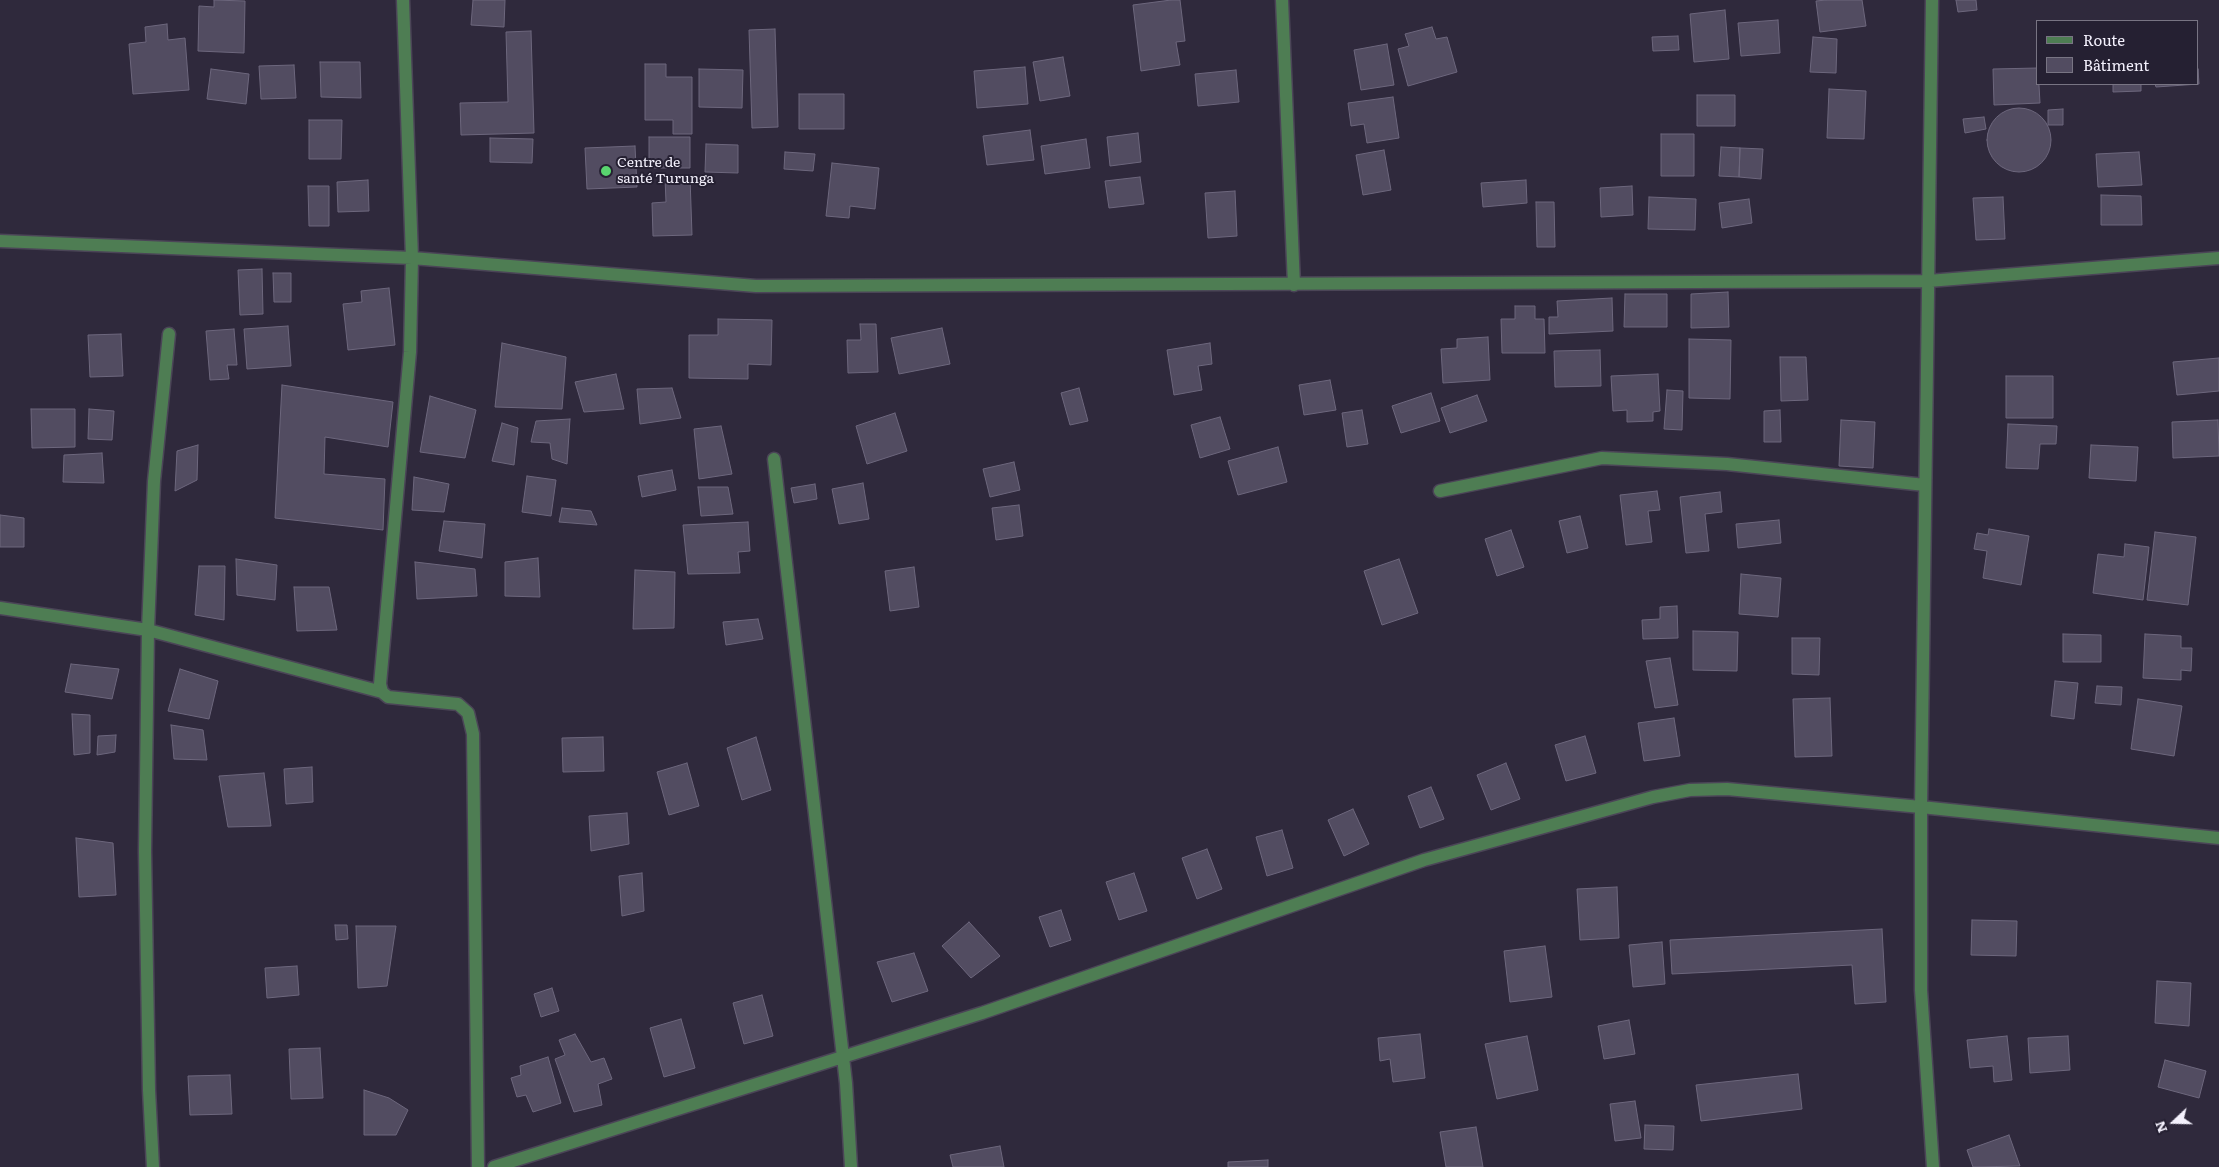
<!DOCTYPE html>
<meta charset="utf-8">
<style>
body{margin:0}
#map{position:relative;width:2219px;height:1167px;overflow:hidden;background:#2f293c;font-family:Literata,serif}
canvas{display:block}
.legend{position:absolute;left:2036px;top:20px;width:162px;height:65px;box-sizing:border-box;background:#252032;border:1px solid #787483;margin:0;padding:6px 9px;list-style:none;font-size:15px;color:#f4f1fd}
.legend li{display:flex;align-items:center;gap:10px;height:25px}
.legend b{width:25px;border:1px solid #787483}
.north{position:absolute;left:2149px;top:1097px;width:50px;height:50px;-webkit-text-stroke:4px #252032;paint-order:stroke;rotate:249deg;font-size:14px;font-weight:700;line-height:20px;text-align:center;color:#f4f1fd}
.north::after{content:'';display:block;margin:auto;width:18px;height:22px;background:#f4f1fd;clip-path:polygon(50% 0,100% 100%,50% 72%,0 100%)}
</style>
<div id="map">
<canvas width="2219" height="1167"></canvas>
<ul class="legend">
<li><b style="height:6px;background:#4e7d53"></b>Route</li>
<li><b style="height:14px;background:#524c61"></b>Bâtiment</li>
</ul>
<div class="north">N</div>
</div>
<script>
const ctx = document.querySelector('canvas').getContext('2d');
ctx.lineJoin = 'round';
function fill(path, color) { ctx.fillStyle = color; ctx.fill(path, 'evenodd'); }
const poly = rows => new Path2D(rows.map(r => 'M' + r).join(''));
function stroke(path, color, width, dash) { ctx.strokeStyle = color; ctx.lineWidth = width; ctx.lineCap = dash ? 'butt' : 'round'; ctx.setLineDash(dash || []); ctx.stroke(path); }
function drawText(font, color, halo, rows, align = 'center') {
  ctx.font = font + ' Literata,serif'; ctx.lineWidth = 4; ctx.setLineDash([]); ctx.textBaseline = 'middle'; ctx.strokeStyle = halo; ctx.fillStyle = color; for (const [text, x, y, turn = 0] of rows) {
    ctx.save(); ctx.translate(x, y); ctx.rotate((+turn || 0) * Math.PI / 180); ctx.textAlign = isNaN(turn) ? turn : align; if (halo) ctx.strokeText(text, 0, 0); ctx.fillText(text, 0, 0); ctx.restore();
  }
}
const building = poly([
 [214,0,245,1,244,53,198,51,199,6,214,7,214,0],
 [473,0,505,0,504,27,471,25,473,0],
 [1171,0,1180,0,1185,41,1176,42,1180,65,1141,71,1133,5,1171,0],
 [1826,0,1862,0,1866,26,1820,32,1816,1,1826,0],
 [1956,0,1976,0,1977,10,1958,12,1956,0],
 [1725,10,1729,59,1694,62,1690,14,1725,10],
 [1778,20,1780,53,1741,56,1738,23,1778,20],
 [167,24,168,40,185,38,189,90,133,94,129,44,146,42,145,27,167,24],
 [1432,27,1436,39,1447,37,1457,72,1408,86,1398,49,1409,46,1405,34,1432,27],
 [775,29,778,127,752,128,749,30,775,29],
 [531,31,534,133,461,135,460,103,508,102,506,32,531,31],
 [1678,36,1679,50,1653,51,1652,37,1678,36],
 [1813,37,1837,39,1836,73,1810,72,1813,37],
 [1387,44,1394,85,1361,90,1354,50,1387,44],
 [1063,57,1070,96,1040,101,1033,62,1063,57],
 [320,62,360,62,361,98,321,97,320,62],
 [645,64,666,64,666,77,692,77,692,134,673,134,673,120,645,120,645,64],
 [294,65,296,98,261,99,259,66,294,65],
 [1025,67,1028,104,977,108,974,71,1025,67],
 [2038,68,2040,103,1994,105,1993,69,2038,68],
 [211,69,249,74,246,104,207,99,211,69],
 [699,69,743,70,742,108,699,107,699,69],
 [2198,69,2199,84,2156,87,2155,84,2198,84,2198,69],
 [1236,70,1239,102,1198,106,1195,74,1236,70],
 [2113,84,2141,84,2141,91,2113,92,2113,84],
 [1829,89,1866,91,1864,139,1827,138,1829,89],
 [799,94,844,94,844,129,799,129,799,94],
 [1697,95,1735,95,1735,126,1697,126,1697,95],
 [1393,97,1399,138,1367,143,1364,124,1351,126,1348,103,1393,97],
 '1987 140a32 32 0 1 1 64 0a32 32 0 1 1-64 0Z',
 [2063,109,2063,125,2048,125,2048,110,2063,109],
 [1984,117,1986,129,1965,133,1963,119,1984,117],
 [309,120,342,120,341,159,309,159,309,120],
 [1030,130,1034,160,987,165,983,136,1030,130],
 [1138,133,1141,162,1110,166,1107,137,1138,133],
 [1661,134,1694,134,1694,176,1661,176,1661,134],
 [649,137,690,137,690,168,649,168,649,137],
 [490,138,533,139,532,163,490,162,490,138],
 [1086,139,1090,168,1045,174,1041,146,1086,139],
 [706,144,738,145,738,173,705,172,706,144],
 [635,146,637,187,587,189,585,148,635,146],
 [1721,147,1740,148,1739,177,1719,176,1721,147],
 [1740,148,1763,149,1761,179,1739,177,1740,148],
 [1384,150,1391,190,1363,195,1356,155,1384,150],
 [785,152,815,154,813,171,784,169,785,152],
 [2139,152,2142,185,2098,187,2096,154,2139,152],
 [832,163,879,168,875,209,850,206,849,218,826,216,832,163],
 [690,177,692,235,653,236,652,203,666,202,665,178,690,177],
 [1140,177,1144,204,1109,208,1105,181,1140,177],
 [368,180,369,211,338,212,337,182,368,180],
 [1526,180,1527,203,1483,207,1481,183,1526,180],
 [308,186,329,186,329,226,309,226,308,186],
 [1632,186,1633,215,1601,217,1600,188,1632,186],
 [1235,191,1237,236,1208,238,1205,193,1235,191],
 [2101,195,2141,196,2142,225,2101,225,2101,195],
 [1649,197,1696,199,1695,230,1648,229,1649,197],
 [2003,197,2005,239,1976,240,1973,198,2003,197],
 [1749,199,1752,223,1722,228,1719,203,1749,199],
 [1536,202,1554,202,1555,247,1537,247,1536,202],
 [262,269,263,314,240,315,238,270,262,269],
 [273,273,291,273,291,302,274,302,273,273],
 [389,288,395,345,348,350,343,304,362,302,361,291,389,288],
 [1728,292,1729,327,1691,328,1691,294,1728,292],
 [1625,294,1667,294,1667,327,1624,327,1625,294],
 [1612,298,1613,331,1549,334,1549,317,1558,317,1557,301,1612,298],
 [1515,306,1535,306,1535,319,1544,319,1545,353,1502,353,1501,319,1515,319,1515,306],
 [718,319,772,320,771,365,748,364,748,379,689,378,689,335,718,335,718,319],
 [860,324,876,324,878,372,848,373,847,340,861,340,860,324],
 [288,326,291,366,247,369,244,329,288,326],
 [942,328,950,364,899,374,891,338,942,328],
 [234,329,237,365,227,365,229,379,210,380,206,331,234,329],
 [121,334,123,376,90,377,88,335,121,334],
 [1488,337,1490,380,1443,383,1441,349,1457,348,1457,339,1488,337],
 [1689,339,1731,340,1730,399,1689,398,1689,339],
 [502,343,566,357,562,409,495,407,502,343],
 [1210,343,1212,364,1198,366,1202,390,1174,395,1167,350,1210,343],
 [1600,350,1601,386,1555,387,1554,351,1600,350],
 [1780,357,1806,357,1808,400,1781,401,1780,357],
 [2219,358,2219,391,2177,395,2173,362,2219,358],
 [616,374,624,409,584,412,575,382,616,374],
 [1658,374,1660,411,1653,412,1653,421,1627,422,1627,410,1613,411,1611,376,1658,374],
 [2006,376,2053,376,2053,418,2006,418,2006,376],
 [1330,380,1336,410,1304,415,1299,385,1330,380],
 [282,385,393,402,388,447,325,437,324,474,385,479,383,530,275,518,282,385],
 [672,388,681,418,640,424,637,389,672,388],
 [1079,388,1088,421,1070,425,1061,393,1079,388],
 [1667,390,1683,391,1682,430,1664,429,1667,390],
 [1431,393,1440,421,1401,433,1392,406,1431,393],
 [1477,395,1487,421,1450,433,1441,408,1477,395],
 [430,396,476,410,465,458,420,452,430,396],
 [31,409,75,409,75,447,32,448,31,409],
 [89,409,114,411,112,440,88,439,89,409],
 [1362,410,1368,444,1347,447,1342,413,1362,410],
 [1780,410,1781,442,1764,442,1764,411,1780,410],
 [895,413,907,451,867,464,856,426,895,413],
 [1220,417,1230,449,1200,458,1191,425,1220,417],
 [570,419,567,464,552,459,550,443,531,442,536,421,570,419],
 [1841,420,1875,422,1873,468,1839,466,1841,420],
 [2218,420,2219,456,2173,458,2172,422,2218,420],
 [502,423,518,428,514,465,492,461,502,423],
 [2008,424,2057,426,2056,444,2040,444,2038,469,2006,468,2008,424],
 [721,426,732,474,699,479,694,429,721,426],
 [198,445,197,480,175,491,177,451,198,445],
 [2091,445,2138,447,2136,481,2089,478,2091,445],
 [1278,447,1287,482,1238,495,1228,461,1278,447],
 [102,453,104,483,63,482,64,455,102,453],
 [1014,462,1020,490,990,497,983,469,1014,462],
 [672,470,676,490,642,497,638,476,672,470],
 [527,476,556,480,551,516,522,512,527,476],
 [414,477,449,484,444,512,412,510,414,477],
 [863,483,869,519,839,524,832,489,863,483],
 [815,484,817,499,794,503,791,488,815,484],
 [698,487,728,487,733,514,701,516,698,487],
 [1657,491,1660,510,1648,511,1652,542,1626,545,1620,495,1657,491],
 [1720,492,1722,512,1705,514,1709,551,1686,553,1680,497,1720,492],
 [1019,505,1023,536,996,540,992,508,1019,505],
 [562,508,591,511,597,525,559,522,562,508],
 [0,515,24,518,24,547,0,547,0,515],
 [1580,516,1588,548,1567,553,1559,521,1580,516],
 [1779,520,1781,543,1738,548,1736,524,1779,520],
 [444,521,485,524,482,558,439,551,444,521],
 [748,522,750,551,738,552,740,573,688,574,683,525,748,522],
 [1989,529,2029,536,2021,585,1983,578,1987,551,1974,549,1977,533,1988,535,1989,529],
 [1511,530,1524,567,1497,576,1485,539,1511,530],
 [2155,532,2196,537,2188,605,2147,600,2155,532],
 [2125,544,2149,547,2143,600,2093,593,2098,554,2124,557,2125,544],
 [538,558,540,597,505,596,505,562,538,558],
 [236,559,277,565,275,600,237,595,236,559],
 [1399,559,1418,613,1382,625,1364,571,1399,559],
 [415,562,475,569,477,596,417,599,415,562],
 [199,566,225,566,224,620,195,615,199,566],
 [914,567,919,607,890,611,885,571,914,567],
 [635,570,675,572,674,628,633,629,635,570],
 [1741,574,1781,578,1778,617,1739,614,1741,574],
 [294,587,329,587,337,630,297,631,294,587],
 [1677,606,1678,638,1643,639,1642,620,1660,619,1660,607,1677,606],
 [758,619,763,639,726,645,723,622,758,619],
 [1693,631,1738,632,1737,671,1693,670,1693,631],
 [2063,634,2101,635,2101,662,2063,662,2063,634],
 [2145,634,2181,636,2181,648,2192,648,2191,671,2181,670,2181,680,2143,678,2145,634],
 [1792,638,1820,638,1819,675,1792,674,1792,638],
 [1670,658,1678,705,1655,708,1646,661,1670,658],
 [71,664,119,669,112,699,65,692,71,664],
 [180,669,218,681,209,719,168,711,180,669],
 [2055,681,2078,683,2074,719,2051,716,2055,681],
 [2097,686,2122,687,2121,705,2095,703,2097,686],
 [1830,698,1832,756,1795,757,1793,699,1830,698],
 [2138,699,2182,706,2174,756,2131,749,2138,699],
 [72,714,90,715,90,753,74,755,72,714],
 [1674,718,1680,756,1644,761,1638,723,1674,718],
 [171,725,203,730,207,760,174,759,171,725],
 [116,735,115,752,97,755,98,736,116,735],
 [1585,736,1596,773,1566,781,1555,745,1585,736],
 [603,737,604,771,563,772,562,738,603,737],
 [756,737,771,790,742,800,727,748,756,737],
 [687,763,699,806,669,815,657,772,687,763],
 [1506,763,1520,799,1491,810,1477,775,1506,763],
 [312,767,313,802,286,804,284,769,312,767],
 [264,773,271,826,228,827,219,776,264,773],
 [1431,787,1444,819,1420,828,1408,796,1431,787],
 [1353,809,1369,844,1344,856,1328,820,1353,809],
 [627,813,629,844,591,851,589,816,627,813],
 [1282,830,1293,868,1267,876,1256,837,1282,830],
 [76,838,113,843,116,895,79,897,76,838],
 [1207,849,1222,889,1197,899,1182,858,1207,849],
 [642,873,644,911,622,916,619,876,642,873],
 [1134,873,1147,911,1119,920,1106,882,1134,873],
 [1617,887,1619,938,1580,940,1577,889,1617,887],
 [1061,910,1071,940,1050,947,1039,917,1061,910],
 [1972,920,2017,921,2016,956,1971,955,1972,920],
 [969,922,1000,956,971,978,942,946,969,922],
 [335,925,347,925,348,939,336,940,335,925],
 [356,926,396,926,387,986,358,988,356,926],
 [1882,929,1886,1002,1855,1004,1852,965,1672,974,1670,940,1882,929],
 [1662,942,1665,984,1633,987,1629,945,1662,942],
 [1545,946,1552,997,1510,1002,1504,951,1545,946],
 [914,953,928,991,892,1002,877,962,914,953],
 [297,966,299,995,267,998,265,968,297,966],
 [2157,981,2191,983,2189,1026,2155,1023,2157,981],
 [552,988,559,1011,541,1017,534,994,552,988],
 [762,995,773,1036,744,1044,733,1003,762,995],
 [681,1019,695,1068,664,1077,650,1028,681,1019],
 [1629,1020,1635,1054,1604,1059,1598,1026,1629,1020],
 [575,1034,591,1062,604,1058,612,1079,598,1084,602,1105,574,1112,555,1059,565,1055,559,1040,575,1034],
 [1420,1034,1425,1078,1393,1082,1390,1059,1380,1061,1378,1038,1420,1034],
 [1527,1036,1538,1090,1497,1099,1485,1044,1527,1036],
 [2007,1036,2012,1080,1994,1082,1993,1066,1970,1068,1967,1040,2007,1036],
 [2068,1036,2070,1070,2030,1073,2028,1038,2068,1036],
 [320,1048,323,1098,291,1099,289,1049,320,1048],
 [548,1057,561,1103,533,1112,526,1095,517,1097,511,1078,521,1075,520,1066,548,1057],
 [2165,1060,2206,1071,2199,1098,2158,1087,2165,1060],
 [1798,1074,1802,1109,1701,1121,1696,1085,1798,1074],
 [230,1075,232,1114,190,1115,188,1076,230,1075],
 [364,1090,389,1098,408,1110,396,1135,364,1135,364,1090],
 [1635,1101,1641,1138,1615,1141,1610,1104,1635,1101],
 [1645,1125,1674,1126,1673,1150,1644,1149,1645,1125],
 [1476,1127,1483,1167,1446,1167,1440,1132,1476,1127],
 [2009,1135,2020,1166,1973,1167,1967,1150,2009,1135],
 [1000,1146,1004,1167,953,1167,950,1155,1000,1146],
 [1268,1160,1268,1167,1228,1167,1228,1162,1268,1160]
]);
const street = poly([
 [403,0,412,258,410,352,380,684,382,692,388,697,458,704,468,713,473,734,478,1167],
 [1282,0,1294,285],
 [1932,0,1921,807,1921,990,1933,1167],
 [0,241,412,258,756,286,1928,281,2219,258],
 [774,459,846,1083,851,1167],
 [1440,491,1602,458,1727,464,1925,485],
 [0,608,148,630,382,692],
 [153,1167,149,1090,145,851,148,630,154,481,169,334],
 [494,1167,982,1013,1424,860,1653,797,1690,790,1727,789,1921,807,2219,838]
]);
const markers = [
 [606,171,6,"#59d56f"]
];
const poiNames = [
 ["Centre de",617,163],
 ["santé Turunga",617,179]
];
fill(building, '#524c61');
stroke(building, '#6d677d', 1);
stroke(street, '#4b4557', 15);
stroke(street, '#4e7d53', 12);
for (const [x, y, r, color] of markers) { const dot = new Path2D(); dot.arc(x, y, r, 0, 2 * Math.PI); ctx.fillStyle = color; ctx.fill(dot); stroke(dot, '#252032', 2); }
drawText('14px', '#f4f1fd', '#252032', poiNames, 'left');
</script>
